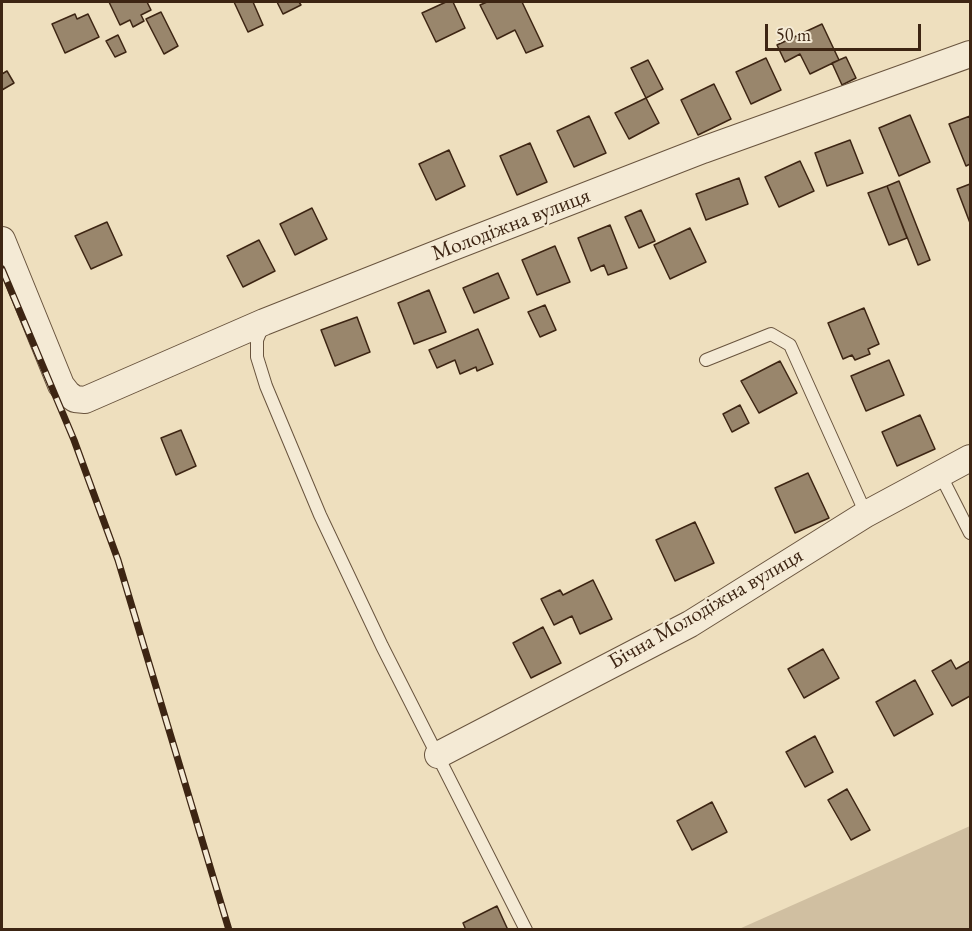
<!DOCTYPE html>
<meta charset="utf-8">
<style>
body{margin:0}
#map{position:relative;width:972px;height:931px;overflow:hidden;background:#eedfbe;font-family:"EB Garamond",serif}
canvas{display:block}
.frame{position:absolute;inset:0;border:3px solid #3d2513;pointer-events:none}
.scale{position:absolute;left:765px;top:24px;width:156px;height:27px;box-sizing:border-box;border:3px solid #3d2513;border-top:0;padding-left:8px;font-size:18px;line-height:21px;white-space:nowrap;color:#3d2513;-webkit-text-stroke:4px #f4ead5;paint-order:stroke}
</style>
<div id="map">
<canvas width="972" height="931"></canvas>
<div class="frame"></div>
<div class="scale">50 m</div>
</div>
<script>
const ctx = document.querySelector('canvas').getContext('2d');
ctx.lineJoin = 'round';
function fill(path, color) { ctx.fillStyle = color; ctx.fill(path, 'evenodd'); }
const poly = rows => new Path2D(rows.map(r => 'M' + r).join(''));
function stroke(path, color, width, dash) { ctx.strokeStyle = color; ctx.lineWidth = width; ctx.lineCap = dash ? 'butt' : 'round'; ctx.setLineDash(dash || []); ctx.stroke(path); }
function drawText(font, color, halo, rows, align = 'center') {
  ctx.font = font + ' "EB Garamond",serif'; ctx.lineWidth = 4.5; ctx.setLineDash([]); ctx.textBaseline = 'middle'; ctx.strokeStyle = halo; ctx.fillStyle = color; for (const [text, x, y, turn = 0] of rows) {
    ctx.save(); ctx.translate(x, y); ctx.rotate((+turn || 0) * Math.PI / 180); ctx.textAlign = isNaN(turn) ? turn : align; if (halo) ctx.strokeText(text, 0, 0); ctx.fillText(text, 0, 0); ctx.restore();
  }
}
const green = poly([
 [970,826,970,929,739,929]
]);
const building = poly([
 [109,2,147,2,151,10,141,15,144,21,133,27,130,20,120,25,109,2],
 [234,2,253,2,263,25,248,32,234,2],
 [277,2,299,2,301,5,283,14,277,2],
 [446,2,453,2,465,28,436,42,422,13,446,2],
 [487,2,522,2,543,46,526,53,515,30,497,39,480,5,487,2],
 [161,12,178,46,164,54,146,19,161,12],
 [75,14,77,19,88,14,99,37,65,53,52,24,75,14],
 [822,24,839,60,810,74,800,54,785,62,777,45,822,24],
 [118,35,126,52,115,57,106,41,118,35],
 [846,57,856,78,842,85,832,63,846,57],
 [766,58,781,90,751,104,736,72,766,58],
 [648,60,663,89,646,98,631,68,648,60],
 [7,71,14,83,2,90,2,74,7,71],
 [714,84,731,119,698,135,681,100,714,84],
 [646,98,659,123,629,139,615,113,646,98],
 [910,115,930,162,899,176,879,128,910,115],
 [589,116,606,153,574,167,557,131,589,116],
 [970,116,970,164,966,166,949,124,970,116],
 [850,140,863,173,827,186,815,153,850,140],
 [530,143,547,182,517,195,500,156,530,143],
 [449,150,465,186,436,200,419,164,449,150],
 [800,161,814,191,779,207,765,177,800,161],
 [739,178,748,204,706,220,696,194,739,178],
 [899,181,930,260,918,265,887,186,899,181],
 [970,184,970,223,957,189,970,184],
 [887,186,907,238,889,245,868,193,887,186],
 [312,208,327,239,295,255,280,224,312,208],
 [641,210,655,241,639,248,625,217,641,210],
 [107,222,122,255,91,269,75,236,107,222],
 [610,225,627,268,608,275,604,265,591,271,578,238,610,225],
 [690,228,706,262,670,279,654,245,690,228],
 [259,240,275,271,243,287,227,256,259,240],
 [555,246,570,282,537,295,522,260,555,246],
 [498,273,509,298,474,313,463,288,498,273],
 [429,290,446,332,414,344,398,303,429,290],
 [545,305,556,330,540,337,528,312,545,305],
 [864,308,879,344,868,349,870,354,855,360,852,355,843,359,828,323,864,308],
 [357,317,370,352,335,366,321,330,357,317],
 [478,329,493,364,477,371,476,367,460,374,455,360,437,368,429,350,478,329],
 [889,360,904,395,866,411,851,376,889,360],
 [780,361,797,393,759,413,741,381,780,361],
 [740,405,749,423,732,432,723,414,740,405],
 [920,415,935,449,897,466,882,432,920,415],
 [181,430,196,466,176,475,161,438,181,430],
 [808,473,829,518,795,533,775,488,808,473],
 [695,522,714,563,675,581,656,540,695,522],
 [593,580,612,619,580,634,572,616,554,625,541,599,560,590,563,595,593,580],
 [543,627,561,663,531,678,513,643,543,627],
 [823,649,839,678,804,698,788,669,823,649],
 [951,660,956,669,970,661,970,696,952,706,932,671,951,660],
 [915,680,933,714,894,736,876,702,915,680],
 [815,736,833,772,805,787,786,752,815,736],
 [847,789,870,830,851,840,828,800,847,789],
 [712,802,727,832,692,850,677,821,712,802],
 [497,906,508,930,466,930,463,923,497,906]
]);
const service = poly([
 [264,323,257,340,257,357,266,386,320,515,382,646,526,930],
 [706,360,771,334,790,345,866,514],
 [940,474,970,533]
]);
const minor = poly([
 [2,240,61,385,68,394,75,399,85,400,264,322,451,248,703,150,970,54],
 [438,755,690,624,866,514,970,458]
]);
const rail = poly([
 [2,269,74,440,118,560,229,930]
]);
const streetNames = [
 ["Молодіжна вулиця",511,225,-21],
 ["Бічна Молодіжна вулиця",706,609,-30]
];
fill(green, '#d0bfa1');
fill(building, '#99866c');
stroke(building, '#3d2513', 1.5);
stroke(service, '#69543e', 14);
stroke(minor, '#69543e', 28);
stroke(service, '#f4ead5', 12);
stroke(minor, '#f4ead5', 26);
stroke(rail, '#3d2513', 7);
stroke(rail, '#f4ead5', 4.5, [14]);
drawText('22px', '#3d2513', '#f4ead5', streetNames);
</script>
